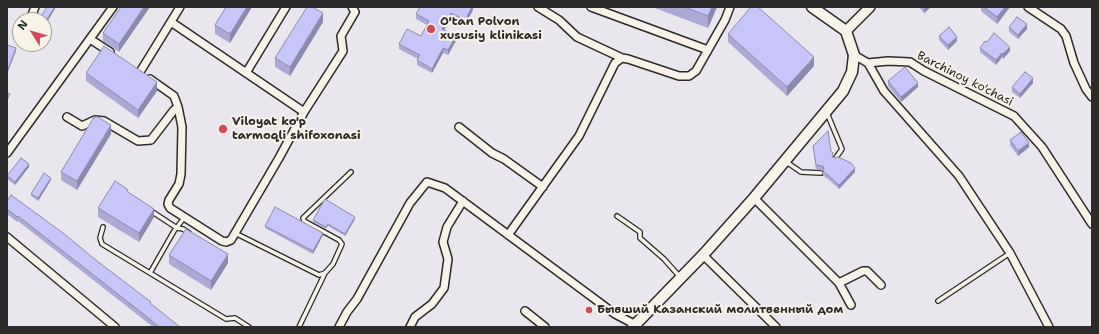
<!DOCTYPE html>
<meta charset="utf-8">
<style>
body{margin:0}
#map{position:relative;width:1099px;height:334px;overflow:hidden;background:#e9e6ed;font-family:"Shantell Sans",sans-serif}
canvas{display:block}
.frame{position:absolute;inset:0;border:8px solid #2b2b2b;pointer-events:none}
.north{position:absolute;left:12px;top:12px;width:40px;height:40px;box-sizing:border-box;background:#f7f3e8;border:1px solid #a5a39c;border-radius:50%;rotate:307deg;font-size:11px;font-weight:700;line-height:16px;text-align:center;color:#2b2b2b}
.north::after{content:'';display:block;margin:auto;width:14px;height:18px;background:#d1495b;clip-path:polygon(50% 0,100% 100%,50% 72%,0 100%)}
</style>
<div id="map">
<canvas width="1099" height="334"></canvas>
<div class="frame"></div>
<div class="north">N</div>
</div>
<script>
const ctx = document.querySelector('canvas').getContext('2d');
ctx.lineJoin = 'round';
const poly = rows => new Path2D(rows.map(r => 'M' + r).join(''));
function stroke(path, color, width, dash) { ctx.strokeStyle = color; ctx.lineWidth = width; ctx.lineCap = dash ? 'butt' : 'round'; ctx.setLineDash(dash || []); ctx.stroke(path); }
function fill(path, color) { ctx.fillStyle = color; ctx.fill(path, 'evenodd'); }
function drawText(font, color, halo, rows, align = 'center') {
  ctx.font = font + ' "Shantell Sans",sans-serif'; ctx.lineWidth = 4; ctx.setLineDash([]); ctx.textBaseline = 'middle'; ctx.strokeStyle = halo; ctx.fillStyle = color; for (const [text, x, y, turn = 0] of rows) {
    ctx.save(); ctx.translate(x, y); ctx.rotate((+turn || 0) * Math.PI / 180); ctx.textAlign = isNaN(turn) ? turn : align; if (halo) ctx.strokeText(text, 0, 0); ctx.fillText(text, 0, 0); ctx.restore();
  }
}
const service = poly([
 [827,113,842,149,835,159],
 [785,161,801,172,821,173],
 [151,211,177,228,183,229,189,233],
 [617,216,640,232,640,238,664,259,680,277],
 [103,227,100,238,102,244,226,319,235,318,249,327],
 [235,233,319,275,325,273,333,264,342,244,339,240,304,221,303,218,351,172],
 [150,273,174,231,184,218],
 [938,301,1010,253],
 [299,327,325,273]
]);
const minor = poly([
 [538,7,559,20,577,37,622,58,628,59,679,76,689,76,696,71,725,20,730,7],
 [591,7,708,50],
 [1028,7,1061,29,1066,36,1074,63,1086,89,1092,97],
 [30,20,35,7],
 [171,22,304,112],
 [90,39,110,52],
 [854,55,868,63,884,91,959,176,1010,253,1049,327],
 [868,63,888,61,910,62,924,71,1014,116,1042,147,1092,224],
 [140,72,180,7],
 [246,73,286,7],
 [150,79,174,96,178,107,182,127,181,174,179,184,169,200,168,204,170,208,222,241,226,242,231,240,279,158,304,112,343,51,341,36,355,12,352,7],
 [67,117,82,126,95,120,104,121,138,141,151,140,174,110,178,107],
 [459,127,492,153,504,159,543,187],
 [7,153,113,7],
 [754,198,839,283,851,305],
 [508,235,579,136,615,63,622,58],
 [7,237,115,327],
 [703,255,776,327],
 [839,283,863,271,867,271,881,285],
 [525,311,545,327],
 [339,327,347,312,357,299,410,203,427,182,445,188,615,314,636,325],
 [410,327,415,317,432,304,444,288,448,259,443,242,447,227,463,201]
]);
const tertiary = poly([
 [846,31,870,7]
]);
const secondary = poly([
 [633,327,703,255,754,198,843,91,852,72,854,55,846,31,812,7]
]);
const wall = poly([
 [56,7,47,22,41,18,41,16],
 [121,7,119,52,103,41,103,33],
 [226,7,252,7,230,43,215,34,215,25],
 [473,7,473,10,465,25,451,17,444,30,456,41,448,55,443,53,432,73,417,65,417,60,418,59,399,49,399,44,421,36,427,25,416,19,416,14],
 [652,7,717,7,708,28],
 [919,7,931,7,924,13],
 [981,7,1010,7,997,24,981,11],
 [323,22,290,76,275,67,275,58],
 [1009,27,1027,29,1018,39,1009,32],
 [728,34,814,66,787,96,728,42],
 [939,36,957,41,948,50,939,40],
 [987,42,1010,51,1003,59,1002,57,996,65,980,52,980,48],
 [86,73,157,91,138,118,86,81],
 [888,81,918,87,901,102,888,86],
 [1033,83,1020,98,1012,92,1012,87],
 [111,134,77,190,61,180,61,172],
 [1010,140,1029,147,1018,156,1010,145],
 [813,146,831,151,833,157,855,172,839,189,827,178,827,179,823,175,823,171,816,169],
 [29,167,15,185,7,179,7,176],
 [51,180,38,201,31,196,31,194],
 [128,192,154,217,139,242,98,217,98,208],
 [7,201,97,261,180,327,153,327,18,221,17,222,7,214],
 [355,219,345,236,328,226,326,229,313,222,313,220],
 [265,226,323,235,313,254,265,228],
 [169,255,228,263,211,290,169,264]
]);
const shadedWall = poly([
 [55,7,56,7,47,22,47,19],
 [144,7,150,7,119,52,119,44],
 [247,7,252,7,230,43,230,34],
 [472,7,473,7,473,10,465,25,465,20],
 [712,7,717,7,708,28,708,16],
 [924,7,931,7,924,13],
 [1005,7,1010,7,997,24,997,17],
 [323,13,323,22,290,76,290,67],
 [451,13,451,17,442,34,442,29],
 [1027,24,1027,29,1018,39,1018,35],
 [456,36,456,41,448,55,448,50],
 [957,37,957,41,948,50,948,45],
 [1010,47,1010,51,1003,59,1003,54],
 [16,48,16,51,7,74,7,72],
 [443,48,443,53,432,73,432,69],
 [1002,53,1002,57,996,65,996,60],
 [814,57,814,66,787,96,787,87],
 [1033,78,1033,83,1020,98,1020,94],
 [157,82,157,91,138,118,138,110],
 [918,83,918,87,901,102,901,97],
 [111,125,111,134,77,190,77,181],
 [1029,143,1029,147,1018,156,1018,151],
 [29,164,29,167,15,185,15,182],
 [855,168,855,172,839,189,839,185],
 [51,178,51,180,38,201,38,198],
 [154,209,154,217,139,242,139,233],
 [355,217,355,219,345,236,345,234],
 [323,233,323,235,313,254,313,251],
 [228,254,228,263,211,290,211,281]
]);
const building = poly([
 [47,7,55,7,47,19,41,16,47,7],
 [121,7,144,7,119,44,103,33,121,7],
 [226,7,247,7,230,34,215,25,226,7],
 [307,7,312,7,323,13,290,67,275,58,307,7],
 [420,7,472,7,465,20,451,13,442,29,456,36,448,50,443,48,432,69,417,60,420,55,399,44,407,29,421,36,429,21,416,14,420,7],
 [684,7,712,7,708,16,684,7],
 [751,7,758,7,814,57,787,87,728,34,751,7],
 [984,7,1005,7,997,17,984,7],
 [1017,17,1027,24,1018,35,1009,27,1017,17],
 [949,27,957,37,948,45,939,36,949,27],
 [994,33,1010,47,1003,54,1002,53,996,60,980,48,985,41,987,42,994,33],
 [7,45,16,48,7,72,7,45],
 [104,46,157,82,138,110,86,73,104,46],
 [905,67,918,83,901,97,888,81,905,67],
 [1025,72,1033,78,1020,94,1012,87,1025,72],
 [7,93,10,94,7,100,7,93],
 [94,117,98,117,111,125,77,181,61,172,94,117],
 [828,131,831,151,833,153,832,156,834,158,838,157,851,163,855,168,839,185,827,174,827,175,823,171,824,169,823,166,816,165,813,146,828,131],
 [1021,132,1029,143,1018,151,1010,140,1021,132],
 [21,158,29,164,15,182,7,176,21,158],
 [44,173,51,178,38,198,31,194,44,173],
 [115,181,127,189,128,192,154,209,139,233,98,208,115,181],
 [11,195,63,233,97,261,151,302,150,303,180,327,159,327,146,316,18,216,17,217,7,209,7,201,11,195],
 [325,199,355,217,345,234,328,224,326,227,313,220,325,199],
 [275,207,323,233,313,251,265,226,275,207],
 [186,229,228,254,211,281,169,255,186,229]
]);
const markers = [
 [431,29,5,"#d1495b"],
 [223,129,5,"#d1495b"],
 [589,310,4,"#d1495b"]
];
const poiNames = [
 ["O'tan Polvon",440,22],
 ["xususiy klinikasi",440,36],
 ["Viloyat ko'p",232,122],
 ["tarmoqli shifoxonasi",232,136],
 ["Бывший Казанский молитвенный дом",597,310]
];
const streetNames = [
 ["Barchinoy ko'chasi",965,79,27]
];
stroke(service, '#2b2b2b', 6);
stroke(minor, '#2b2b2b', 10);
stroke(tertiary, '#2b2b2b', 12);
stroke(secondary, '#2b2b2b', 13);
stroke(service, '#f7f3e8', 3.5);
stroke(minor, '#f7f3e8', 7);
stroke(tertiary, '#f7f3e8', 9);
stroke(secondary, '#f7f3e8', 10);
fill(wall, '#acaad5');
fill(shadedWall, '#8c8bae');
fill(building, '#c8c6f8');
stroke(building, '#8c8bae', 1);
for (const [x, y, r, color] of markers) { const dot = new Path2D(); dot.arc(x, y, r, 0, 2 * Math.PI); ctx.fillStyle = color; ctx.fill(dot); stroke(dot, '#f7f3e8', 1.5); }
drawText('bold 12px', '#2b2b2b', '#f7f3e8', poiNames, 'left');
drawText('12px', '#2b2b2b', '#f7f3e8', streetNames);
</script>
